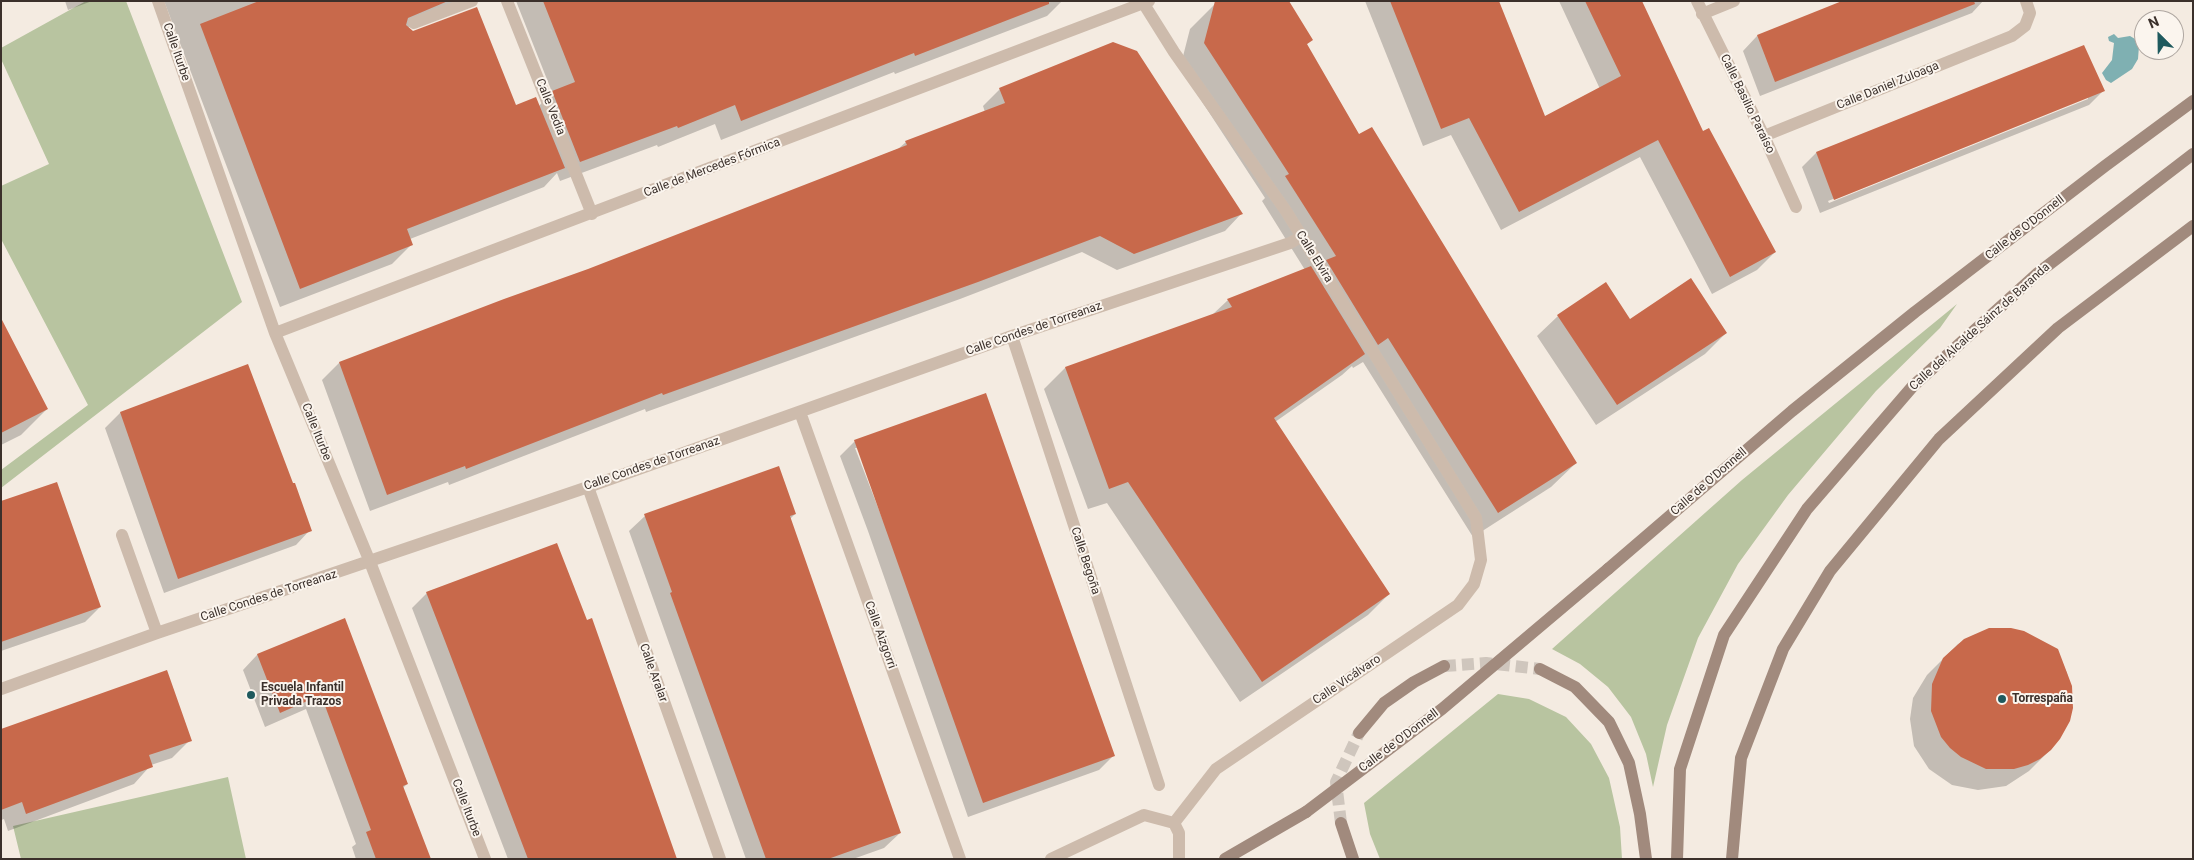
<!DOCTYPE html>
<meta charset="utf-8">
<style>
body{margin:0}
#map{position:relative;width:2194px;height:860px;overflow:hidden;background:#f4ebe1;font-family:Roboto,sans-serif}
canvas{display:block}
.frame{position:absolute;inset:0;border:2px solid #3b302b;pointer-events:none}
.north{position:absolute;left:2134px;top:10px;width:50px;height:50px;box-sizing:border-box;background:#fbf5ee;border:1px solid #aea6a0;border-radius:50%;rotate:337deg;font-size:14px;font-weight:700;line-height:20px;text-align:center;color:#3b302b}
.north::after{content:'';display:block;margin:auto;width:18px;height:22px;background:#1f5a5e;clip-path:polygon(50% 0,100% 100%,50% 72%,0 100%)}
</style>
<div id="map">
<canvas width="2194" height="860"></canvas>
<div class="frame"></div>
<div class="north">N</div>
</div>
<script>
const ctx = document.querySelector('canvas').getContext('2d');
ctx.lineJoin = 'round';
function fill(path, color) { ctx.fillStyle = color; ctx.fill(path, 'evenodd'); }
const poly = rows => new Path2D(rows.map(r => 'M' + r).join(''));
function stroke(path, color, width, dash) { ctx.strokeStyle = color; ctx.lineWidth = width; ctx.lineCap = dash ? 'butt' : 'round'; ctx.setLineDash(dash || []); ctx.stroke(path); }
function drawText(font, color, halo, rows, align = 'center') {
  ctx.font = font + ' Roboto,sans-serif'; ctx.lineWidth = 4; ctx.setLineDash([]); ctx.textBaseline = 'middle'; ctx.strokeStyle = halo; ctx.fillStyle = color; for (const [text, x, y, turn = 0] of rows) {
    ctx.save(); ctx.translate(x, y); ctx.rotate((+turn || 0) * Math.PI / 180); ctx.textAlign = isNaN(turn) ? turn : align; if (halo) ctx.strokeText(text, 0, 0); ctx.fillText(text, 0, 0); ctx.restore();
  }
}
const green = poly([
 [86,1,126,1,242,302,1,488,1,470,88,405,1,239,1,186,49,164,1,59,1,48],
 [1957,304,1940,328,1876,391,1788,495,1738,564,1698,638,1667,725,1653,787,1646,754,1631,717,1608,687,1580,664,1552,649,1742,480],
 [1498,694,1529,699,1566,717,1591,744,1609,778,1620,827,1622,859,1380,859,1370,834,1364,803],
 [228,777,246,859,21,859,13,826]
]);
const water = poly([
 [2114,34,2118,38,2130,36,2135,39,2139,46,2138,59,2132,69,2111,83,2106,80,2102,73,2112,60,2114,43,2109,41,2108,37]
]);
const shadow = poly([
 [65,1,92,1,68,10],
 [164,1,468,1,450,13,407,28,515,107,539,106,552,92,516,1,1062,1,1047,16,895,74,894,72,721,140,715,124,658,147,657,145,560,181,557,173,544,187,410,239,412,244,392,264,280,307],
 [1365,1,1497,1,1544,118,1600,89,1559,1,1641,1,1703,133,1775,252,1757,270,1712,294,1640,157,1501,230,1451,135,1423,146],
 [1846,1,1983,1,1972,13,1760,96,1743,51,1757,36],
 [1215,4,1312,40,1306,45,1359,135,1576,463,1551,487,1473,537,1363,362,1353,368,1352,366,1342,375,1275,422,1389,594,1368,615,1240,702,1107,503,1088,509,1044,389,1065,368,1211,316,1228,300,1305,270,1262,201,1265,198,1180,68,1190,29],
 [2083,47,2103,91,2089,105,1820,213,1802,167,1816,153],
 [2088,96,2088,99,1829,203,1828,201],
 [1000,89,1241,214,1225,231,1117,270,1082,252,960,299,646,412,645,409,449,485,448,482,370,511,322,380,339,363,589,270,898,149,906,142,985,112,983,106],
 [1558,316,1630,320,1726,333,1705,354,1596,425,1537,336],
 [1,322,47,409,21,435,1,445],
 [247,365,310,530,296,545,164,593,105,428,120,413],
 [855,441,1113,756,1099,770,968,817,868,531,840,456],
 [855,448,858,448,884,523],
 [778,468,795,514,790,519,900,833,884,848,853,859,746,859,629,531,645,516],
 [1,588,100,607,85,622,1,651],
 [427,593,676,859,508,859,412,608],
 [344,620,407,784,403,788,430,859,356,859,352,847,356,844,306,709,265,727,243,670,257,655],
 [1976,634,2057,650,2067,673,2072,700,2050,750,2029,771,2006,786,1978,790,1952,785,1929,769,1914,746,1910,719,1913,698,1927,675,1958,644],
 [1,730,190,740,172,758,151,765,134,784,8,831,4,819,1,820]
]);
const building = poly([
 [259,1,448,1,408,18,406,25,413,31,477,7,516,105,536,97,565,168,407,229,413,245,300,289,200,24],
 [543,1,1049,1,1049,4,915,56,914,53,741,121,735,105,678,128,677,126,580,162,552,91,575,82],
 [1215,1,1289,1,1313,40,1307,44,1359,134,1372,127,1577,463,1498,513,1388,338,1378,345,1326,260,1336,256,1285,176,1289,174,1204,43],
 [1390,1,1499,1,1545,116,1621,76,1585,1,1642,1,1703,131,1709,128,1776,252,1730,277,1658,140,1519,212,1469,118,1441,129],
 [1842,1,1974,1,1975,4,1775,82,1757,35],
 [1113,42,1137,51,1243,214,1134,254,1100,236,978,282,663,395,662,393,466,469,465,466,387,495,339,362,504,299,588,269,907,145,905,141,1005,103,999,88],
 [2084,45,2105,91,1834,200,1816,152],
 [1311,266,1365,354,1274,418,1390,594,1262,682,1128,482,1109,489,1065,367,1232,307,1227,299],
 [1691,278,1727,333,1617,405,1557,315,1606,282,1630,319],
 [1,318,48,409,1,433],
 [248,364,293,483,295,483,312,531,178,579,120,412],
 [986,393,1115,756,983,803,854,440],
 [779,466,796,514,790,516,901,833,828,859,766,859,670,593,672,592,644,514],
 [57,482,101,607,1,642,1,501],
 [557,543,587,620,592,618,677,859,528,859,445,641,426,592],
 [345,618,408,784,403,786,431,859,376,859,366,832,371,830,321,695,280,713,257,654],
 [1989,628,2011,628,2024,631,2058,649,2072,686,2073,708,2070,721,2060,739,2051,750,2040,759,2028,765,2014,769,1986,769,1961,757,1950,748,1941,737,1931,711,1932,684,1943,658,1964,639],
 [167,670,192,741,149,755,153,767,26,814,22,802,1,810,1,729]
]);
const secondaryTunnel = poly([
 [1444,666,1486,663,1540,669],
 [1341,823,1336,782,1359,733]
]);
const street = poly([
 [158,1,275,333,370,562,485,859],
 [507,1,592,214],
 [1142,1,1174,52,1286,211,1476,518,1481,560,1474,584,1458,605,1216,769,1174,823],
 [1697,1,1764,136,1796,207],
 [1702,14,1734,1],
 [414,23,472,1],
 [1764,136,2012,36,2025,26,2030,13,2026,1],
 [275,333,1149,1],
 [1012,336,1159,785],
 [800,412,960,859],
 [588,487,720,859],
 [122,535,157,633],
 [1,689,157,633,588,487,1012,336,1290,243,1301,237],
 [1051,859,1144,815,1174,823,1179,833,1179,859]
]);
const secondary = poly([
 [1608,569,1792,411,1915,312,2105,166,2193,101],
 [1540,669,1575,687,1609,722,1629,763,1640,814,1646,859],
 [1359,733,1384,703,1414,682,1444,666],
 [1341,823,1353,859],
 [1225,859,1306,812],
 [1677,859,1680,769,1724,635,1807,509,1913,386,2038,273,2193,154],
 [1732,859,1741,758,1783,649,1830,571,1939,439,2058,328,2193,226]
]);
const secondaryBridge = poly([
 [1306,812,1442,709,1608,569]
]);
const markers = [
 [251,695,5,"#1f5a5e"],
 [2002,699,5,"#1f5a5e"]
];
const streetNames = [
 ["Calle Iturbe",176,52,71],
 ["Calle Daniel Zuloaga",1888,86,-22],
 ["Calle Basilio Paraíso",1747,104,64],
 ["Calle Vedia",550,107,68],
 ["Calle de Mercedes Fórmica",712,168,-21],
 ["Calle de O'Donnell",2025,228,-38],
 ["Calle Elvira",1314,257,58],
 ["Calle del Alcalde Sáinz de Baranda",1980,327,-42],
 ["Calle Condes de Torreanaz",1034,329,-19],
 ["Calle Iturbe",316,432,68],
 ["Calle Condes de Torreanaz",652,464,-19],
 ["Calle de O'Donnell",1709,482,-41],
 ["Calle Begoña",1085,561,72],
 ["Calle Condes de Torreanaz",269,596,-18],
 ["Calle Aizgorri",880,635,70],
 ["Calle Aralar",653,673,70],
 ["Calle Vicálvaro",1347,680,-34],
 ["Calle de O'Donnell",1399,741,-37],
 ["Calle Iturbe",466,808,69]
];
const poiNames = [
 ["Escuela Infantil",261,688],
 ["Privada Trazos",261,702],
 ["Torrespaña",2012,699]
];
fill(green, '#b8c4a0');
fill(water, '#7fb0b2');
fill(shadow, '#0003');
fill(building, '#c8694b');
stroke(secondaryTunnel, '#cfc6bd', 12, [12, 6]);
stroke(street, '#cdbbac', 12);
stroke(secondary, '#a18a7d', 12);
stroke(secondaryBridge, '#a18a7d', 12);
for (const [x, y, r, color] of markers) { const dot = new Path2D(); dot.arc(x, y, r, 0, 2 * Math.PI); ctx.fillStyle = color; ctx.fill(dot); stroke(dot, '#fbf5ee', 2); }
drawText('12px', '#3b302b', '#fbf5ee', streetNames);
drawText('bold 12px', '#3b302b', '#fbf5ee', poiNames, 'left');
</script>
